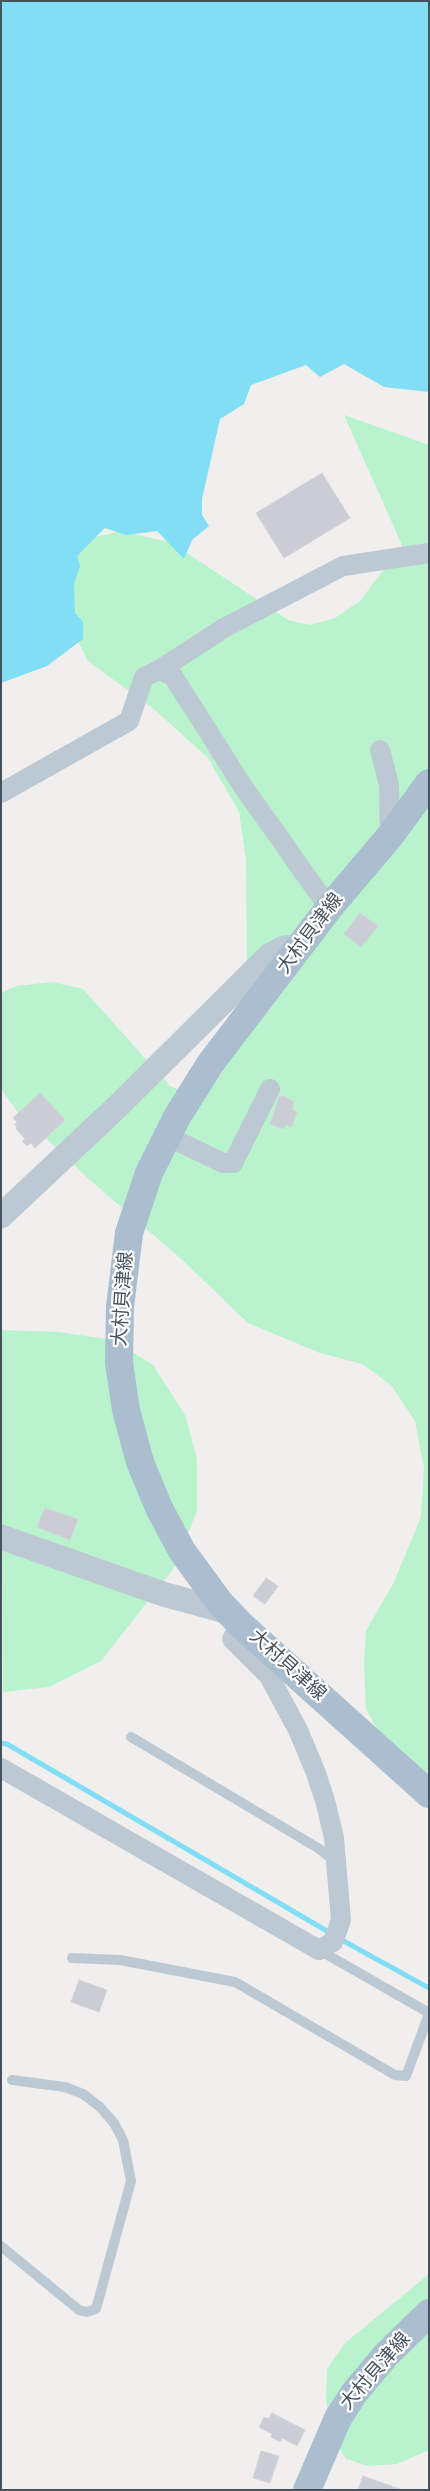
<!DOCTYPE html>
<meta charset="utf-8">
<style>
body{margin:0}
#map{position:relative;width:430px;height:2491px;overflow:hidden;background:#f1eeee;font-family:Jost,sans-serif}
canvas{display:block}
.frame{position:absolute;inset:0;border:2px solid #45525e;pointer-events:none}
</style>
<div id="map">
<canvas width="430" height="2491"></canvas>
<div class="frame"></div>
</div>
<script>
const ctx = document.querySelector('canvas').getContext('2d');
ctx.lineJoin = 'round';
function fill(path, color) { ctx.fillStyle = color; ctx.fill(path, 'evenodd'); }
const poly = rows => new Path2D(rows.map(r => 'M' + r).join(''));
function stroke(path, color, width, dash) { ctx.strokeStyle = color; ctx.lineWidth = width; ctx.lineCap = dash ? 'butt' : 'round'; ctx.setLineDash(dash || []); ctx.stroke(path); }
function drawText(font, color, halo, rows, align = 'center') {
  ctx.font = font + ' Jost,"Noto Sans JP",sans-serif'; ctx.lineWidth = 4.5; ctx.setLineDash([]); ctx.textBaseline = 'middle'; ctx.strokeStyle = halo; ctx.fillStyle = color; for (const [text, x, y, turn = 0] of rows) {
    ctx.save(); ctx.translate(x, y); ctx.rotate((+turn || 0) * Math.PI / 180); ctx.textAlign = isNaN(turn) ? turn : align; if (halo) ctx.strokeText(text, 0, 0); ctx.fillText(text, 0, 0); ctx.restore();
  }
}
const green = poly([
 [344,415,429,445,429,1791,390,1752,366,1709,364,1664,366,1631,394,1582,421,1517,424,1468,415,1421,391,1385,362,1364,320,1353,248,1323,180,1258,91,1181,17,1111,1,1089,1,993,16,986,52,982,83,989,170,1086,187,1093,214,1082,235,1053,247,980,246,859,239,812,208,758,155,710,88,661,69,623,76,549,92,538,121,531,172,543,288,620,310,625,335,618,360,601,402,545],
 [1,1330,58,1332,114,1340,153,1365,185,1415,197,1459,197,1511,174,1568,101,1661,49,1687,3,1692],
 [429,2274,429,2450,397,2464,368,2466,346,2459,330,2432,326,2399,327,2369,345,2343]
]);
const water = poly([
 [1,1,429,1,429,392,384,387,344,364,320,377,306,365,251,385,244,404,220,419,202,499,202,515,209,526,192,540,184,559,157,531,126,535,105,528,77,556,80,566,74,584,75,613,83,622,83,639,47,666,1,683]
]);
const stream = poly([
 [1,1743,7,1744,332,1934],
 [340,1939,429,1988]
]);
const building = poly([
 [322,473,350,518,284,558,256,513,322,473],
 [360,913,378,926,361,947,344,934,360,913],
 [40,1093,65,1120,35,1148,31,1143,27,1146,22,1141,25,1139,16,1129,17,1127,15,1124,17,1122,13,1118,40,1093],
 [283,1096,294,1102,292,1110,297,1112,292,1127,285,1125,284,1129,270,1124,279,1097,283,1096],
 [45,1508,78,1519,70,1540,37,1527,45,1508],
 [266,1578,278,1586,265,1604,253,1596,266,1578],
 [79,1980,107,1990,99,2012,71,2002,79,1980],
 [272,2413,305,2430,297,2446,282,2438,280,2442,271,2437,272,2434,259,2427,264,2417,269,2419,272,2413],
 [261,2451,279,2456,270,2483,253,2478,261,2451],
 [363,2476,403,2490,358,2490,363,2476]
]);
const service = poly([
 [131,1737,318,1848,336,1862],
 [319,1950,429,2013],
 [72,1958,120,1960,235,1982,395,2075,406,2076,429,2014],
 [1,2246,79,2310,87,2312,96,2309,131,2181,123,2140,114,2123,100,2107,83,2094,65,2087,12,2080]
]);
const minor = poly([
 [159,670,224,628,343,566,429,553],
 [380,750,389,785,390,836],
 [1,793,129,721,144,677,159,670,173,676,242,785,329,908],
 [167,1136,223,1163,233,1163,270,1089],
 [1,1768,319,1950,333,1942,341,1920,334,1838,326,1804,316,1773,298,1730,269,1676,232,1639,241,1625]
]);
const tertiary = poly([
 [1,1216,118,1106,269,956,284,948,300,947],
 [1,1537,163,1594,229,1612]
]);
const primary = poly([
 [429,783,390,836,329,908,210,1064,177,1117,149,1173,129,1233,120,1307,119,1363,126,1410,140,1462,159,1508,182,1551,220,1603,241,1625,429,1794],
 [307,2490,338,2418,355,2392,386,2355,429,2313]
]);
const streetNames = [
 ["大村貝津線",311,934,-53],
 ["大村貝津線",124,1299,-86],
 ["大村貝津線",287,1666,42],
 ["大村貝津線",376,2372,-49]
];
fill(green, '#b8f3ce');
fill(water, '#81def4');
stroke(stream, '#81def4', 5);
fill(building, '#cacdd4');
stroke(building, '#d2d4db', 1);
stroke(service, '#bdc9d2', 10);
stroke(minor, '#bdc9d2', 20);
stroke(tertiary, '#bdc9d2', 25);
stroke(primary, '#abbed0', 28);
drawText('19px', '#45525e', '#fff', streetNames);
</script>
